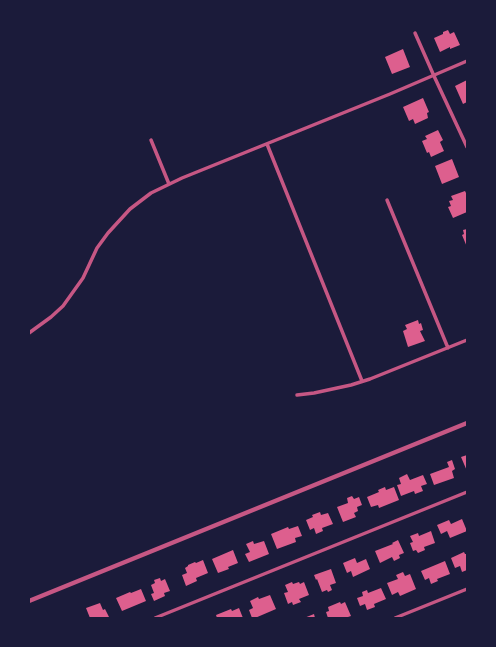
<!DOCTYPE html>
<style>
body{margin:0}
#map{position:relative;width:496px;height:647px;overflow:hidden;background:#1b1b3a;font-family:Commissioner,sans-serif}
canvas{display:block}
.frame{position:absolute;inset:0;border:30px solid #1b1b3a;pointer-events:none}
</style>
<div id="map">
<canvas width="496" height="647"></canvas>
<div class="frame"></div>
</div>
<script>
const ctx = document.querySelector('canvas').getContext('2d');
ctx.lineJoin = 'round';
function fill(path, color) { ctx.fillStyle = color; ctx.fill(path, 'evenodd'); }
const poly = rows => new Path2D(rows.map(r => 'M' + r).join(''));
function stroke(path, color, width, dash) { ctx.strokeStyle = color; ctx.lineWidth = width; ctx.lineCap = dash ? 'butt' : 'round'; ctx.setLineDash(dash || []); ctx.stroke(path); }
const building = poly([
 [448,30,450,34,454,32,460,45,450,49,450,47,440,52,434,38,443,34,443,32],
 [403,49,410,67,392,74,385,57],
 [467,80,467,102,463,104,455,86],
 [423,98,429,112,427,113,428,118,415,124,413,119,409,121,403,107],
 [438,130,443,140,440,142,444,151,431,157,429,152,427,153,422,141,427,139,425,136],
 [452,159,459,177,442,184,435,166],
 [465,191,467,195,467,212,453,218,448,207,451,206,449,201,453,200,451,196],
 [467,229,467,247,462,235,464,234,463,230],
 [418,320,419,324,421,323,423,330,420,331,425,341,408,347,403,331,407,329,405,325],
 [467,455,467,471,461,457],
 [452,460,455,469,452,471,454,478,434,485,430,474,449,467,447,462],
 [407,474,410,480,423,475,427,484,421,486,423,491,415,494,414,491,401,496,397,485,401,484,399,478],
 [385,487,386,490,394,487,399,500,379,508,378,505,371,507,367,497,379,492,378,490],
 [352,496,354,499,359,497,362,505,357,507,358,511,354,513,356,517,343,522,337,507,348,503,347,498],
 [320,512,321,515,328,513,333,524,322,528,323,531,316,534,314,528,310,530,306,520,313,517,312,515],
 [462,519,467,531,450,538,447,531,441,534,437,525,449,520,451,524],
 [298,526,302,536,295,538,296,542,277,549,271,534,288,527,289,529],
 [431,531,435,543,424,547,425,550,418,553,416,550,413,551,410,543,413,542,410,536,418,533,419,536],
 [398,540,404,553,399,555,400,558,394,561,392,557,380,563,375,551,393,544,392,543],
 [253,541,254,544,264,541,269,554,249,562,245,554,250,552,246,544],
 [233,550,238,563,228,567,229,569,218,573,212,559],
 [464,552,465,554,467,554,467,570,462,572,460,566,455,568,451,558],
 [355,558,357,563,366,559,370,569,353,577,351,571,347,573,343,563],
 [203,560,208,573,196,578,197,581,186,586,182,575,187,573,185,568,188,566,188,565,195,562,196,563],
 [445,561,450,574,437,579,438,581,431,584,429,578,425,580,421,571],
 [331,569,336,583,330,585,332,590,328,592,327,590,322,592,317,579,316,580,314,575],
 [403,572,405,576,410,574,416,589,400,596,398,592,392,595,387,583,398,579,396,575],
 [160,578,161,581,165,579,170,591,164,593,165,596,154,601,151,594,154,593,151,585,155,583,154,580],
 [292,582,293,584,299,582,300,584,304,582,309,595,299,599,301,602,293,605,292,602,288,604,284,593,288,592,285,585],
 [381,588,386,599,374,604,375,607,367,610,365,604,360,606,357,598,363,596,362,592,367,590,368,593],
 [141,589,146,601,122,611,116,598,130,592,131,593],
 [270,595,276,609,255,618,252,618,249,610,253,608,250,601,258,597,259,599],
 [340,602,341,604,345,602,351,616,345,618,328,618,326,612,329,611,328,607],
 [100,603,103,610,105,609,109,617,90,618,86,608],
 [239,608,243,618,217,618,216,615,231,609,232,611],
 [314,614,315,618,304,618]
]);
const minor = poly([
 [415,33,434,76,467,147],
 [151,140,169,184],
 [267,144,362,381],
 [387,200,448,348],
 [29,333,51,317,63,306,83,278,97,248,108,233,130,209,151,193,182,178,390,94,467,61],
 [297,395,314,393,351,385,370,379,467,340],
 [155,618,467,492],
 [395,618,467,589]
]);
const tertiary = poly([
 [29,601,467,423]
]);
fill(building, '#dd5f8e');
stroke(minor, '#c65784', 3.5);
stroke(tertiary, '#c65784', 4.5);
</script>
